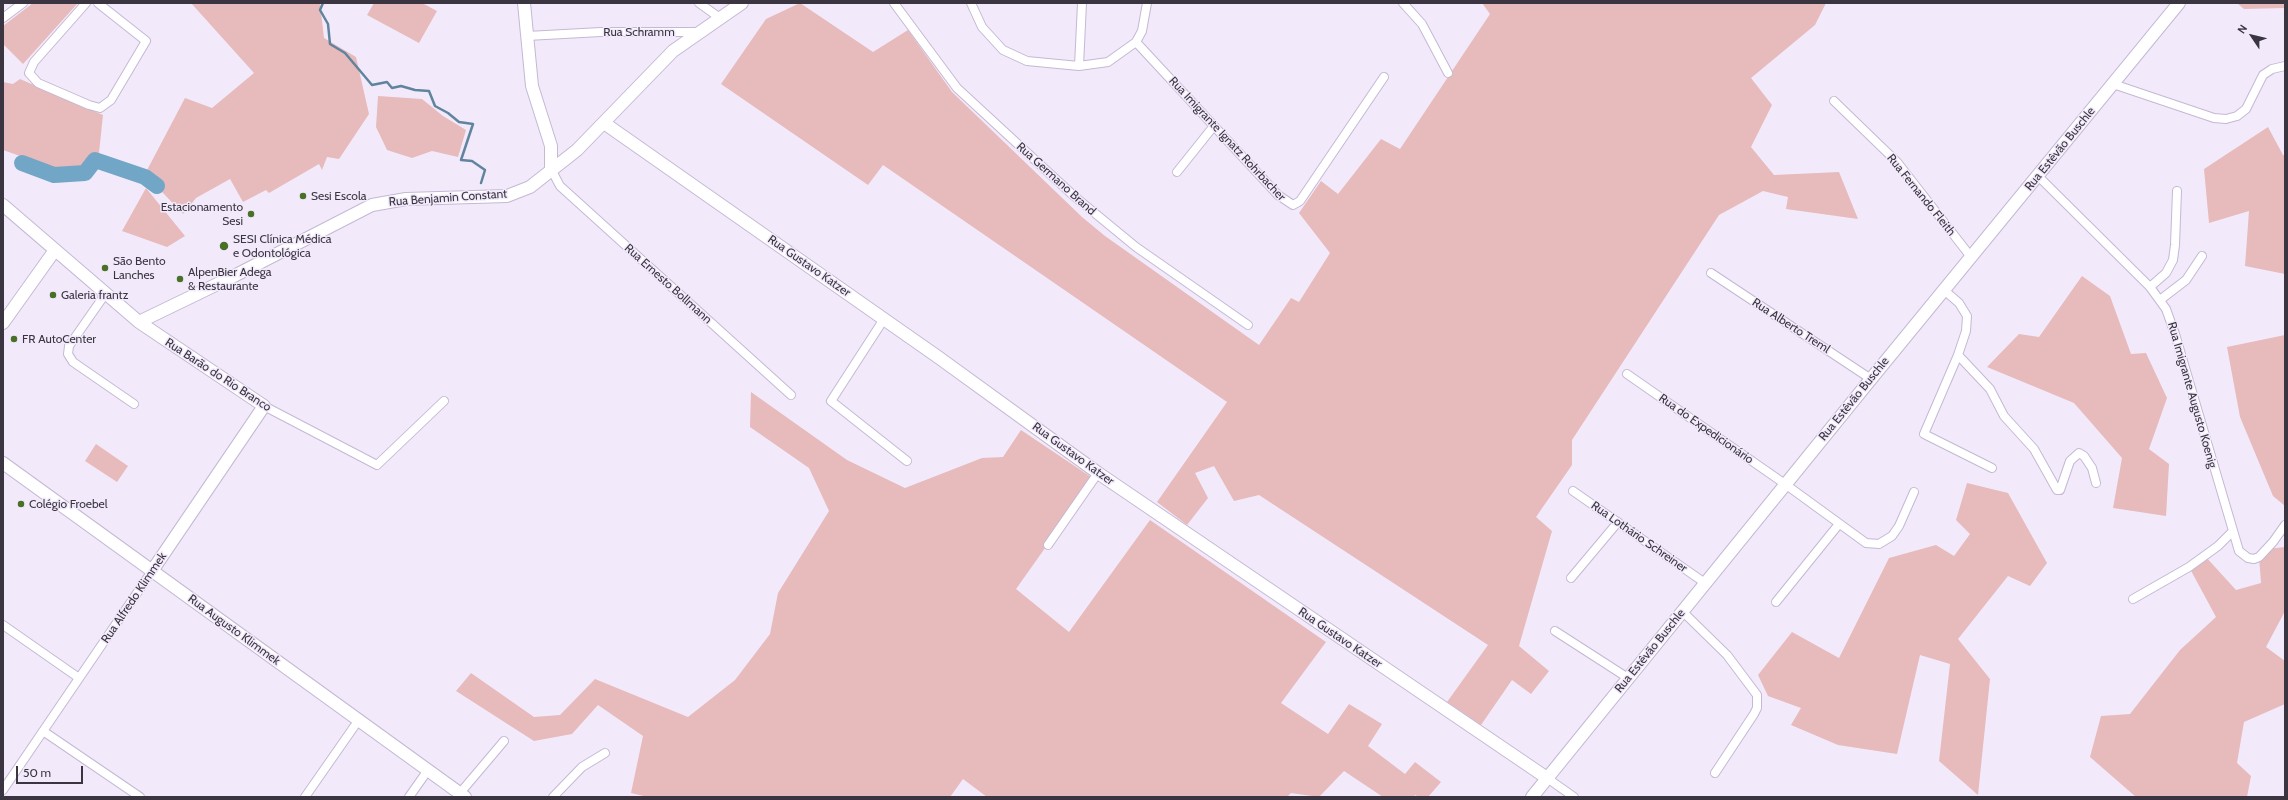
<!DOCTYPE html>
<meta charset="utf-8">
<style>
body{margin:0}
#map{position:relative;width:2288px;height:800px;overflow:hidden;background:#f2eafb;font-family:Cabin,sans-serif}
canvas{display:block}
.frame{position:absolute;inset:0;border:4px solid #3a3540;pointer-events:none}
.north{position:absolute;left:2232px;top:16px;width:40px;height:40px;-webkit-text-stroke:3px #f2eafb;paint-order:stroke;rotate:305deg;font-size:11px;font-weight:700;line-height:16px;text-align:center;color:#3a3540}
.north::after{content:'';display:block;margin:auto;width:14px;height:18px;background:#3a3540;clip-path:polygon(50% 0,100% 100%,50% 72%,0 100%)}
.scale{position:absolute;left:16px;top:766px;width:67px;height:18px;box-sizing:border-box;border:2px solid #3a3540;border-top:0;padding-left:5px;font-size:12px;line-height:14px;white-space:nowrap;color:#3a3540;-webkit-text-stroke:3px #f2eafb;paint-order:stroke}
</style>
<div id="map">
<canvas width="2288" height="800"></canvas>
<div class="frame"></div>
<div class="north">N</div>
<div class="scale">50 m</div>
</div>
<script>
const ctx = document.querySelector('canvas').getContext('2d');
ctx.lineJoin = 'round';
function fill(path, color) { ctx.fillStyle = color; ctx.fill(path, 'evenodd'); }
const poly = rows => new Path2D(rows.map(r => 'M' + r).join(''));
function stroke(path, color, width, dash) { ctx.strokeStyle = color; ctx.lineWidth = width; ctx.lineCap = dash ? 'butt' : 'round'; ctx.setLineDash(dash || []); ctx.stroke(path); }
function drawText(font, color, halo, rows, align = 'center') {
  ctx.font = font + ' Cabin,sans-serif'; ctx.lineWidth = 3; ctx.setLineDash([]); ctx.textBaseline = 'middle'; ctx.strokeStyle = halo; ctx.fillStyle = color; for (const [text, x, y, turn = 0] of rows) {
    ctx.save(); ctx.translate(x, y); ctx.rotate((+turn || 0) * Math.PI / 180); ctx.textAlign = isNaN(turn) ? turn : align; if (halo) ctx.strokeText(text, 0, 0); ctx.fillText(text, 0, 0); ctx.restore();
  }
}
const green = poly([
 [33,3,78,3,23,64,3,44,3,26],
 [191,3,320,3,324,38,356,57,369,114,339,159,327,157,322,170,319,164,269,193,266,190,243,202,230,179,196,198,183,214,145,174,185,98,212,108,254,73],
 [374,3,422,3,437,11,419,43,367,15],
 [800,3,873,52,908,30,952,92,1082,217,1105,236,1259,345,1291,298,1299,302,1330,253,1299,213,1321,181,1338,194,1381,139,1400,149,1490,14,1482,3,1826,3,1815,25,1751,78,1772,105,1751,147,1774,175,1839,172,1858,219,1786,209,1788,197,1763,191,1719,215,1572,440,1572,465,1536,517,1552,531,1519,646,1549,671,1531,694,1512,680,1481,725,1447,702,1488,645,1259,495,1234,501,1214,466,1195,473,1208,498,1187,525,1157,502,1227,402,883,165,868,185,721,84,766,19],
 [2237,3,2285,3,2285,8,2244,9],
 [20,79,103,115,99,153,90,155,83,166,57,169,3,150,3,82,13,84],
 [378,96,422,99,443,116,466,130,458,157,432,151,412,158,387,150,376,127],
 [2268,127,2283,155,2285,155,2285,274,2245,266,2249,211,2209,223,2204,169],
 [146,188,185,236,167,247,122,231],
 [2082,276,2110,296,2131,354,2146,353,2167,398,2149,449,2169,464,2166,516,2113,508,2122,458,2074,403,1987,367,2019,334,2039,337],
 [2285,335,2285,506,2273,496,2240,417,2227,347],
 [751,392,847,460,905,488,982,458,1003,457,1021,430,1094,479,1016,589,1069,632,1150,520,1326,642,1281,703,1328,734,1349,704,1382,724,1368,746,1405,774,1415,762,1441,782,1428,797,1419,797,1415,795,1414,797,1383,797,1344,771,1319,797,1291,793,1287,797,987,797,963,779,950,797,648,797,631,793,643,736,598,705,572,734,534,741,456,691,471,673,534,717,560,715,595,679,688,717,735,680,770,634,778,593,829,511,809,468,750,427],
 [96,444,128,466,117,482,85,461],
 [1967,483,2008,493,2047,563,2030,586,2008,576,1958,639,1990,679,1978,795,1939,761,1950,664,1920,655,1897,754,1838,745,1791,725,1801,708,1768,696,1758,675,1792,632,1839,658,1889,558,1936,545,1954,556,1970,534,1956,520],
 [2285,547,2285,611,2266,647,2285,661,2285,704,2244,722,2237,763,2251,776,2247,797,2136,797,2090,757,2101,716,2130,714,2180,650,2216,617,2189,567,2205,556,2236,590,2261,583,2259,557,2267,549]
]);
const stream = poly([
 [323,3,320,10,328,24,330,44,345,53,372,85,387,82,392,88,401,86,415,90,429,91,435,106,448,113,459,122,473,124,461,160,472,161,485,170,481,183]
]);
const river = poly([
 [22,163,54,175,85,173,95,160,145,177,157,186]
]);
const street = poly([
 [86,3,34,62,29,73,38,83,89,105,100,108,111,100,146,41,98,3],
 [699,3,720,18],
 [894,3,957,88,1074,196,1136,247,1248,325],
 [971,3,982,27,1003,50,1027,61,1079,66,1108,62,1136,42,1142,31,1147,3],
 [1403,3,1422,24,1448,73],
 [3,18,23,3],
 [527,36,601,32,697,32],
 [1136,42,1278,195,1293,205,1300,201,1384,77],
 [1079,66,1082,3],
 [2113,84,2214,118,2226,119,2237,116,2246,109,2263,75,2272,69,2285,66],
 [1834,101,1897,162,1971,257],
 [551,169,560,186,791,395],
 [1177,172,1213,127],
 [2038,176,2150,287,2166,309,2175,334,2239,551,2248,558,2254,559,2259,557,2273,542,2285,525],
 [1711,273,1871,379],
 [2150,287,2166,273,2173,260,2175,245,2177,191],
 [1944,290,1959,303,1967,316,1966,331,1958,355,1990,389,2004,416,2034,449,2057,490,2060,490,2070,461,2079,453,2084,456,2092,468,2096,483],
 [106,293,69,346,68,354,73,362,134,404],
 [2160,300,2186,280,2202,256],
 [884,319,831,401,907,461],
 [1958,355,1924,434,1992,468],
 [1627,374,1785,484,1866,543,1879,544,1892,536,1899,526,1914,492],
 [264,406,377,465,444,401],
 [1573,491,1705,583],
 [1048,545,1098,473],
 [1571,578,1618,522],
 [2133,599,2189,567,2218,546,2232,532],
 [1776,602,1839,524],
 [1682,611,1727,655,1757,695,1757,708,1754,714,1715,773],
 [3,625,79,678],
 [1555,631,1628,678],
 [43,731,140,797],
 [1547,778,1574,797],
 [3,790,152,571],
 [460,793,504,741],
 [305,797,358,721],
 [409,797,428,770],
 [553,797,582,767,605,753]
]);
const secondary = poly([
 [524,3,532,86,551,146,551,169],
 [604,123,938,357,1098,473,1547,778],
 [3,205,139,322,264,406,152,571],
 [139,322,232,277,372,205,406,199,507,196,530,187,577,150,673,51,742,3],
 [3,323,55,250],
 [3,463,465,797],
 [1532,797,1871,379,2179,3]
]);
const markers = [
 [303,196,4,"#496f29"],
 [251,214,4,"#496f29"],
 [224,246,5,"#496f29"],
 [105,268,4,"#496f29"],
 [180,279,4,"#496f29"],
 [53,295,4,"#496f29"],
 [14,339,4,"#496f29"],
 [21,504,4,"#496f29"]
];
const streetNames = [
 ["Rua Schramm",639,32],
 ["Rua Imigrante Ignatz Rohrbacher",1227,139,47],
 ["Rua Estêvão Buschle",2060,149,-51],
 ["Rua Germano Brand",1056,179,42],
 ["Rua Fernando Fleith",1921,195,51],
 ["Rua Benjamin Constant",448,198,-4],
 ["Rua Gustavo Katzer",809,266,35],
 ["Rua Ernesto Bollmann",668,284,42],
 ["Rua Alberto Treml",1791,326,33],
 ["Rua Barão do Rio Branco",218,375,33],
 ["Rua Imigrante Augusto Koenig",2192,395,74],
 ["Rua Estêvão Buschle",1854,399,-51],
 ["Rua do Expedicionário",1706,429,35],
 ["Rua Gustavo Katzer",1073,454,36],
 ["Rua Lothário Schreiner",1639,537,35],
 ["Rua Alfredo Klimmek",134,598,-56],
 ["Rua Augusto Klimmek",234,630,36],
 ["Rua Gustavo Katzer",1340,638,34],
 ["Rua Estêvão Buschle",1650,651,-51]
];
const poiNames = [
 ["Sesi Escola",311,196],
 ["Estacionamento",243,207,"right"],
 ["Sesi",243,221,"right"],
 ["SESI Clínica Médica",233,239],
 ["e Odontológica",233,253],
 ["São Bento",113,261],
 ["Lanches",113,275],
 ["AlpenBier Adega",188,272],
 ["& Restaurante",188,286],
 ["Galeria frantz",61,295],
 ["FR AutoCenter",22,339],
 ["Colégio Froebel",29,504]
];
fill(green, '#e7babc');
stroke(stream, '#60849e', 2.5);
stroke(river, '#71a6c7', 16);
stroke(street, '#c4b8d3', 10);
stroke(secondary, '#c4b8d3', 14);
stroke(street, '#fff', 8);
stroke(secondary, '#fff', 12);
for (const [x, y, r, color] of markers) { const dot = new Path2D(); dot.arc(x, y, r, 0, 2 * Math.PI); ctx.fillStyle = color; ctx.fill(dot); stroke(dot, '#f2eafb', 1.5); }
drawText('12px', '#3a3540', '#f2eafb', streetNames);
drawText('12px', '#3a3540', '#f2eafb', poiNames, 'left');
</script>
